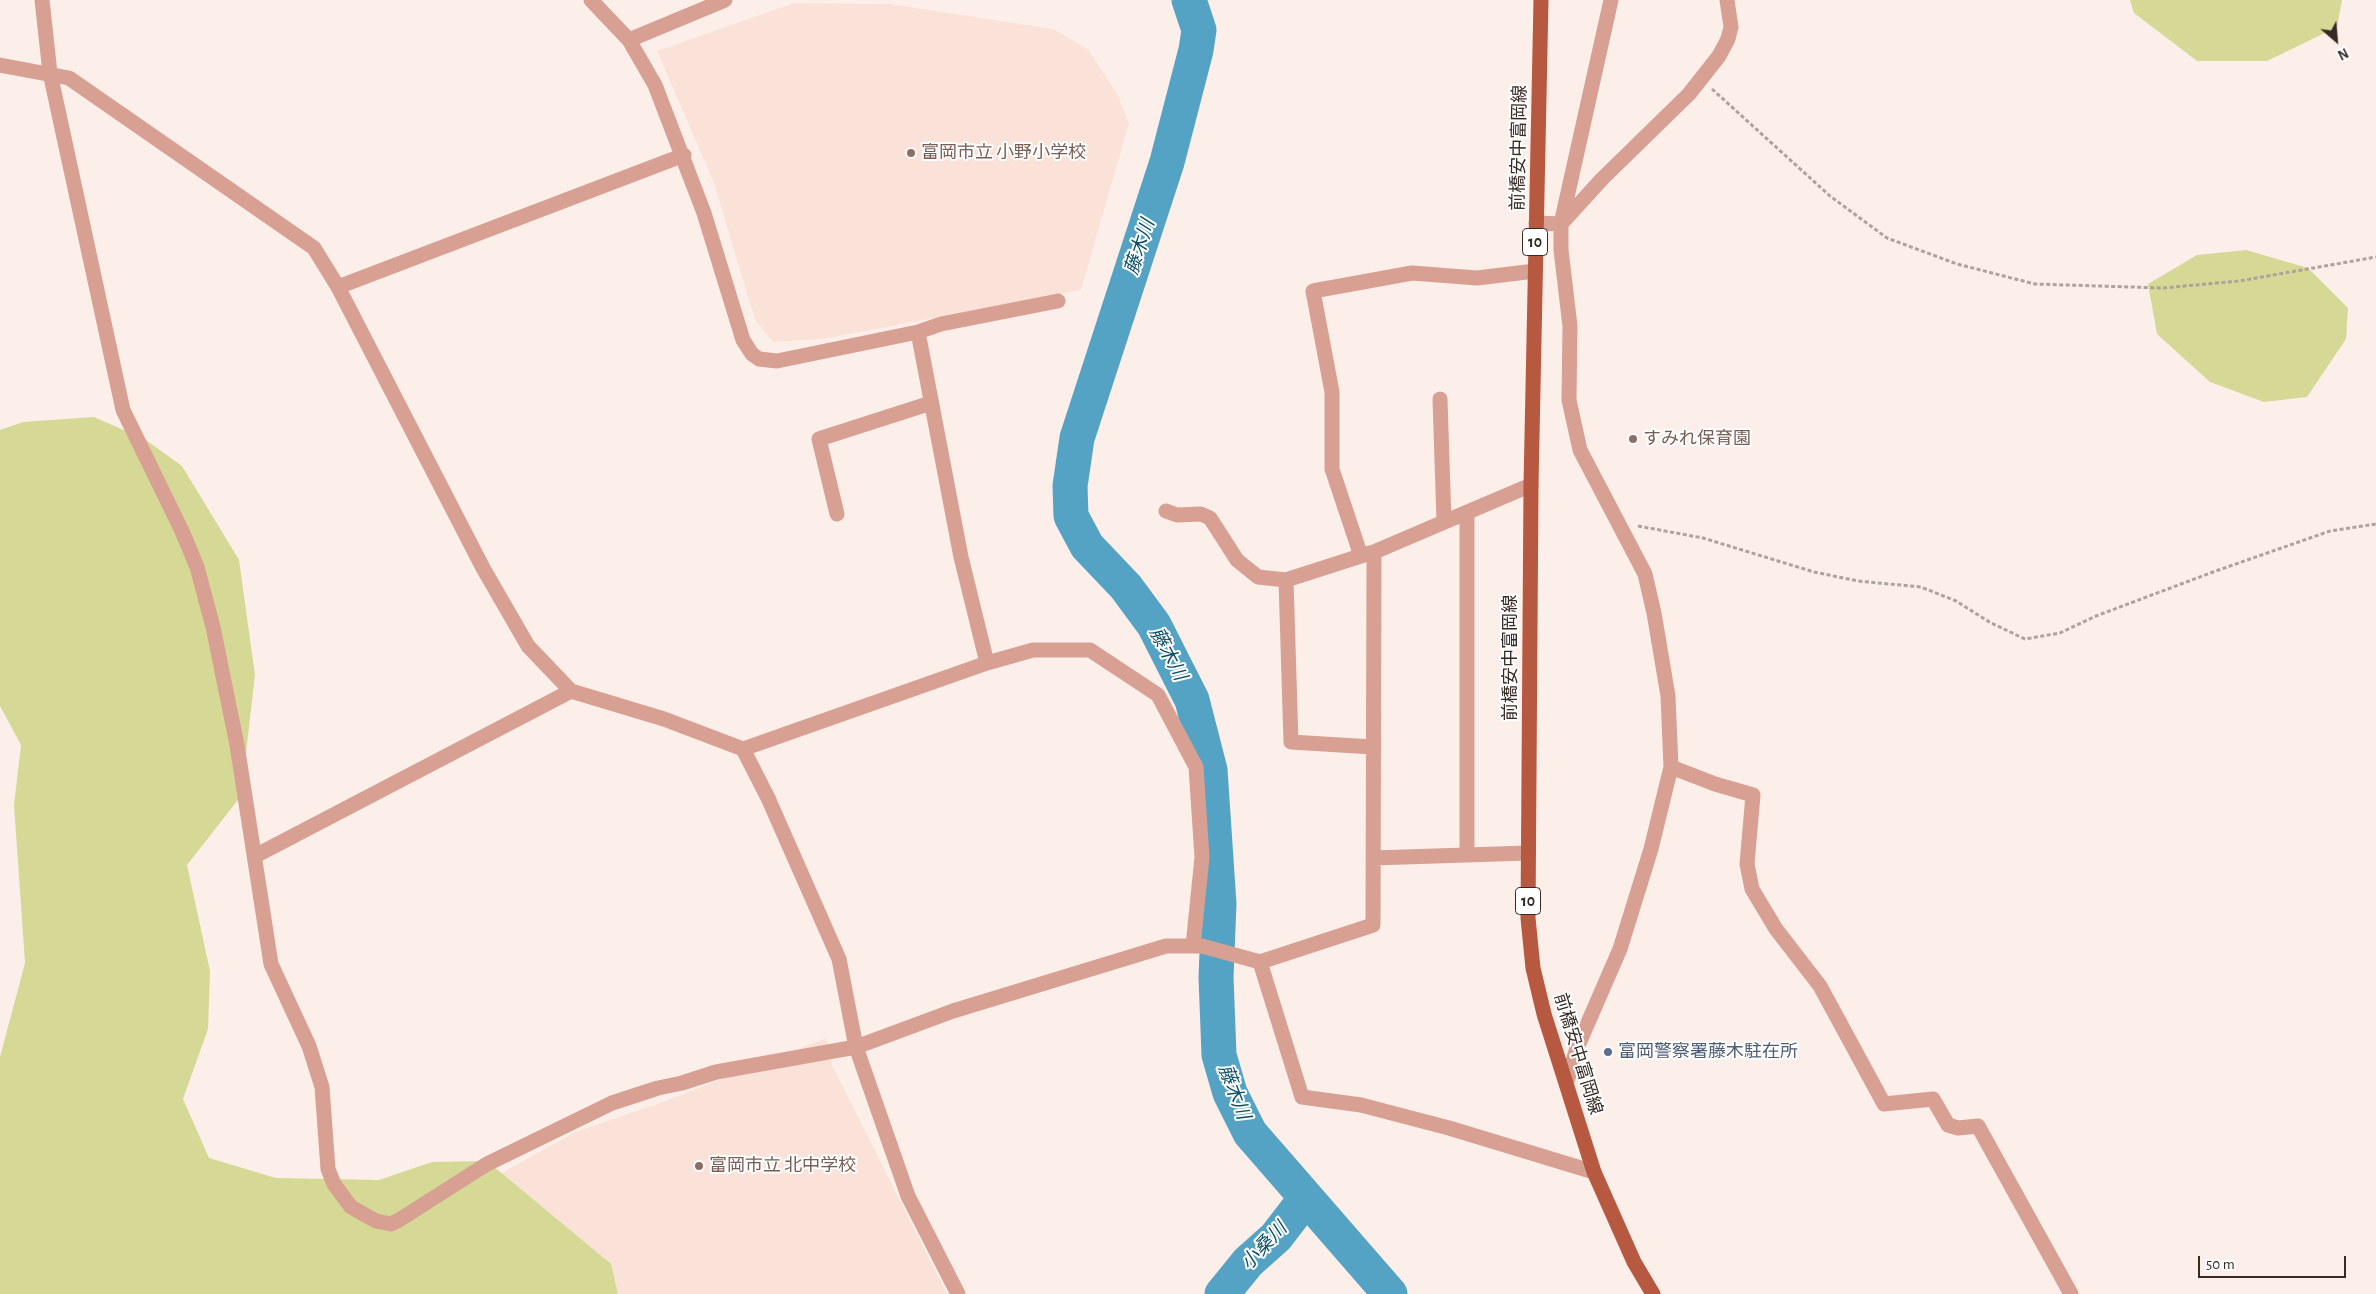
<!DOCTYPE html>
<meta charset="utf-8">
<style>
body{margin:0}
#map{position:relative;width:2376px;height:1294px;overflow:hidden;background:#fcefea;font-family:"Alegreya Sans",sans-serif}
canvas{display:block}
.north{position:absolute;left:2311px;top:15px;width:50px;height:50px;-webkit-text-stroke:4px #fff;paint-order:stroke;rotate:153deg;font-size:14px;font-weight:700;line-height:20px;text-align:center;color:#362a25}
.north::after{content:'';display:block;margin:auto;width:18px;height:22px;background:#362a25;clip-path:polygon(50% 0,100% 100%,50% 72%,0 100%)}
.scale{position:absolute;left:2198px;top:1256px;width:148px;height:22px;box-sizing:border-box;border:2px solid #362a25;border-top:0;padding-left:6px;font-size:15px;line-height:18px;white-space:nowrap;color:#362a25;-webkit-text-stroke:4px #fff;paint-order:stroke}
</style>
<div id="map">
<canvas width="2376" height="1294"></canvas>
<div class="north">N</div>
<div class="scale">50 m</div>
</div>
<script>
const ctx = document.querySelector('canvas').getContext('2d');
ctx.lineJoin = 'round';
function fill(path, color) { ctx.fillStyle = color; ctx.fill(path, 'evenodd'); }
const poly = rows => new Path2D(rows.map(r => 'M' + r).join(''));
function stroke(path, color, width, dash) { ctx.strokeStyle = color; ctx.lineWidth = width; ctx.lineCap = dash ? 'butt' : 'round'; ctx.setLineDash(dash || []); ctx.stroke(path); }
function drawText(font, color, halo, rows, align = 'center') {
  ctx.font = font + ' "Alegreya Sans","Noto Sans JP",sans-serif'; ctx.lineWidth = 4; ctx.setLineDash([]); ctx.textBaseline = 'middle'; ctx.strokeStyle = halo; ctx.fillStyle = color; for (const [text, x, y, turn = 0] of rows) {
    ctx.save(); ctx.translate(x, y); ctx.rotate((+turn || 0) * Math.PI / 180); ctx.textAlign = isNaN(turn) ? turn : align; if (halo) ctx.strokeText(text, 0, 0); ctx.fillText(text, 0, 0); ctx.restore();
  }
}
const built = poly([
 [794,3,890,4,1053,29,1088,49,1117,94,1129,123,1081,290,823,339,773,342,755,320,714,183,657,51],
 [826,1038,832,1065,947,1294,504,1294,454,1200,575,1132,663,1102]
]);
const green = poly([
 [2130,0,2342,0,2337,27,2267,61,2197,61,2134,13],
 [2246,250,2308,268,2348,308,2346,339,2307,397,2264,402,2210,382,2157,334,2148,284,2197,255],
 [94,417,146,440,182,466,239,560,255,675,241,796,187,865,210,971,208,1029,183,1099,209,1158,276,1178,379,1180,432,1162,487,1161,611,1264,618,1294,0,1294,0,1057,25,963,14,805,21,745,0,706,0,430,23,422]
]);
const river = poly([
 [1189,0,1199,30,1196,50,1167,162,1077,438,1070,486,1071,516,1087,546,1126,587,1154,625,1192,700,1210,770,1219,904,1216,977,1219,1055,1230,1093,1250,1133,1390,1294],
 [1222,1294,1248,1262,1276,1237,1306,1198]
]);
const path = poly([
 [1712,89,1830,196,1887,238,1957,264,2035,284,2163,288,2239,281,2376,257],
 [1638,526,1703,538,1814,572,1858,581,1921,587,1956,601,1991,623,2025,639,2060,633,2096,616,2213,572,2330,531,2376,524]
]);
const street = poly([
 [42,0,50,73,123,410,182,531,197,567,213,627,237,745,271,964,309,1046,322,1087,328,1169,334,1184,351,1207,376,1221,391,1224,399,1220,487,1164,612,1103,658,1088,682,1083,716,1072,856,1047,953,1011,1166,946,1202,946,1260,962,1373,925,1374,552,1531,485],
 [591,0,629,40,655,85,704,213,743,340,752,354,759,359,777,361,918,332,941,324,1058,301],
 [629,40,725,0],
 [0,65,69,78,314,248,338,287,483,568,528,646,571,691,664,719,743,749,987,663,961,557,918,332],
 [1536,223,1561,224,1602,179,1689,94,1719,56,1728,39,1731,27,1727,0],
 [338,287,684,155],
 [1440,399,1444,522],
 [1166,511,1177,515,1201,514,1210,518,1237,560,1258,577,1286,580,1370,553],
 [837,514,819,439,931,403],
 [1361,556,1332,469,1332,392,1313,291,1412,273,1477,278,1535,271],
 [1286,580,1291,742,1373,747],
 [987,663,1033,650,1090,650,1158,695,1196,767,1202,857,1193,946],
 [743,749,768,798,839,959,856,1047,908,1196,958,1294],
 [1671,767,1715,784,1753,795,1747,864,1752,889,1776,929,1820,986,1884,1104,1933,1099,1948,1125,1958,1128,1978,1126,2071,1294],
 [1467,855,1467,512],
 [255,856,571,691],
 [1373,858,1528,853],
 [1260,962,1302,1097,1361,1105,1449,1128,1594,1172],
 [1567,1081,1577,1048,1620,949,1651,849,1671,767,1668,696,1654,613,1645,574,1580,450,1569,400,1570,326,1561,250,1561,224,1611,0]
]);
const primary = poly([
 [1541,0,1531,485,1528,918,1533,968,1544,1014,1594,1172,1634,1262,1653,1294]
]);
const markers = [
 [911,153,5,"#8d6e63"],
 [1633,439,5,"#8d6e63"],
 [1608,1052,5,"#5c6f8a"],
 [699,1166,5,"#8d6e63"]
];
const shields = [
 [1535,242,25],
 [1528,901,25]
];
const shieldNames = [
 ["10",1535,242],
 ["10",1528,901]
];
const streetNames = [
 ["前橋安中富岡線",1519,148,-89],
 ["前橋安中富岡線",1511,658,-90],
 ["前橋安中富岡線",1578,1054,73]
];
const educationNames = [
 ["富岡市立 小野小学校",921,153],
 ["すみれ保育園",1643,439],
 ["富岡市立 北中学校",709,1166]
];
const serviceNames = [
 ["富岡警察署藤木駐在所",1618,1052]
];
const waterNames = [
 ["藤木川",1140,247,-72],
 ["藤木川",1168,654,62],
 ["藤木川",1234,1092,69],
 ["小桑川",1264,1246,-47]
];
fill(built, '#fbe2d9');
fill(green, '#d5d995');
stroke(river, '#54a3c5', 35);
stroke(path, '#aea29d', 3, [4, 2.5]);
stroke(street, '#d7a093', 15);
stroke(primary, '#b75841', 15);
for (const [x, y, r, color] of markers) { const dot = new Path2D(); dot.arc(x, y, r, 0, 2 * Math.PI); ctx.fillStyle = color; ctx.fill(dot); stroke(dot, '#fff', 2); }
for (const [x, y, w] of shields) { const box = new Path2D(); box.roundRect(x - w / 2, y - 13.5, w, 27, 4); ctx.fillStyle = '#fff'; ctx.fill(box); stroke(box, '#362a25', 1); }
drawText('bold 16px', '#362a25', null, shieldNames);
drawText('18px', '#362a25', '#fff', streetNames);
drawText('18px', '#785e54', '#fff', educationNames, 'left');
drawText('18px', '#4e5e75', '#fff', serviceNames, 'left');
drawText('italic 19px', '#0d4f67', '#fff', waterNames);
</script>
